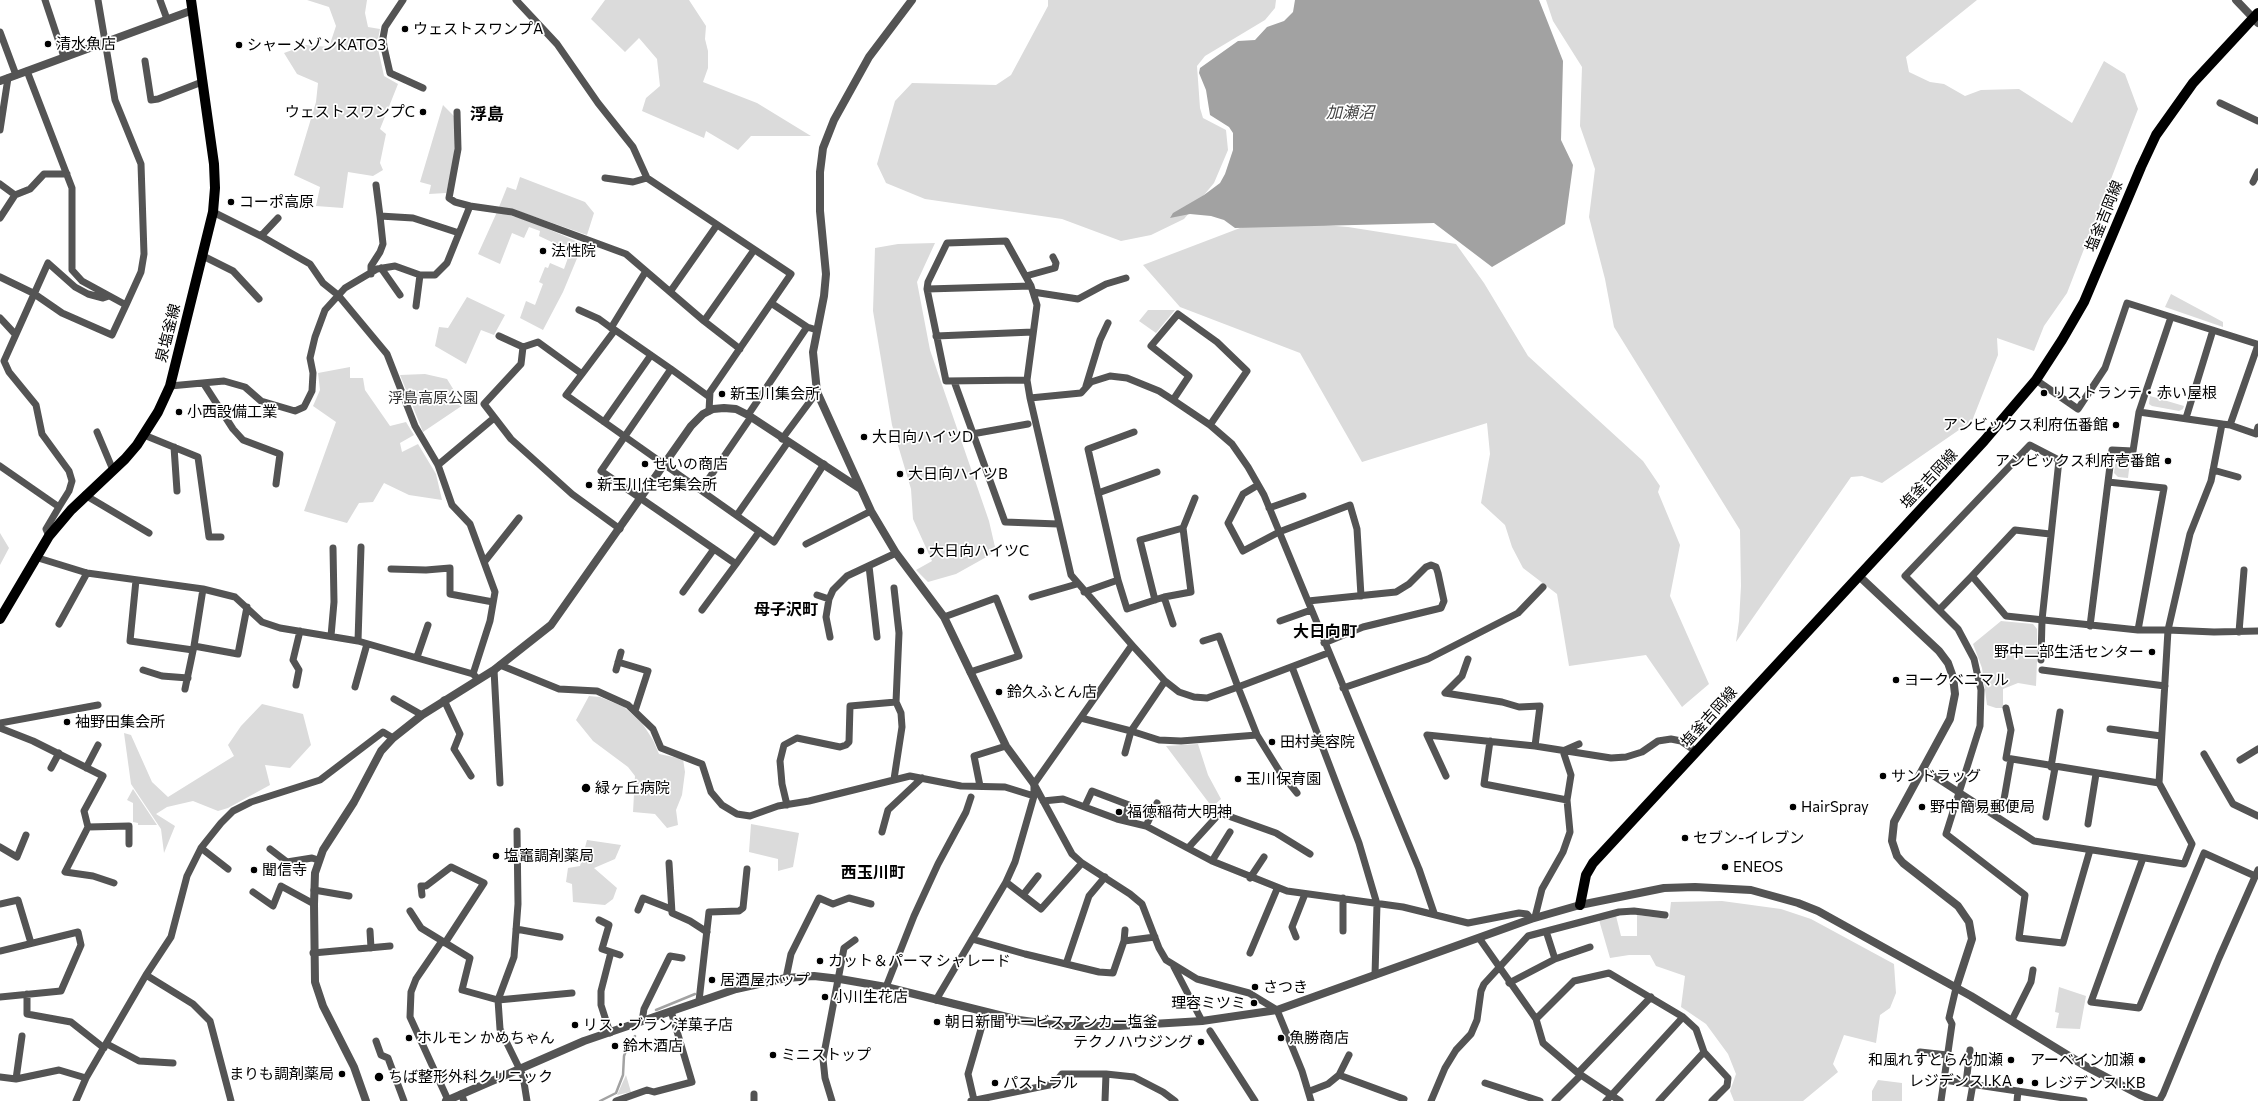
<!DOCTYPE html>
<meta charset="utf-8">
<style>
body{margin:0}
canvas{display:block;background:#fff}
</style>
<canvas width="2258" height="1101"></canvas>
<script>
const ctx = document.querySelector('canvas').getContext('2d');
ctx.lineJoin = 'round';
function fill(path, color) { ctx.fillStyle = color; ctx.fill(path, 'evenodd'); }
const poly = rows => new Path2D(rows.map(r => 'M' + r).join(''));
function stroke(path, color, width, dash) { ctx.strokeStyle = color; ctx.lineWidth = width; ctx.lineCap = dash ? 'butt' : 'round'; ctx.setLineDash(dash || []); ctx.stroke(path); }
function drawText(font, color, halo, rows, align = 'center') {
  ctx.font = font + ' Commissioner,"Noto Sans JP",sans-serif'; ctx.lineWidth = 3.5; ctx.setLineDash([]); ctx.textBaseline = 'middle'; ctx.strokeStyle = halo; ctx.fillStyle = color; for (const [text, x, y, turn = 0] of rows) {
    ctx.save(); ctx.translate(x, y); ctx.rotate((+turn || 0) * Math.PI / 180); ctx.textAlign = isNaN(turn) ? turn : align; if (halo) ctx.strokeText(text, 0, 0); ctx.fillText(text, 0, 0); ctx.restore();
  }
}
const green = poly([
 [307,0,367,0,365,13,368,27,380,29,377,44,384,76,398,84,380,129,386,134,380,163,383,170,373,176,348,172,343,208,316,206,320,187,294,175,316,102,318,83,297,74,284,53,306,45,329,47,336,26,329,7],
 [605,0,689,0,706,26,705,39,708,51,708,68,703,82,757,103,811,136,751,136,738,150,706,131,704,138,642,111,646,98,660,86,657,59,639,38,625,52,591,19],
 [1048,0,1276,0,1275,8,1265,20,1205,56,1197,66,1200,108,1203,118,1226,130,1228,150,1214,183,1184,219,1151,235,1121,241,1062,219,925,199,886,183,877,164,895,101,912,83,996,85,1011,75,1048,6],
 [1546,0,1977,0,1906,57,1909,72,1930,82,1944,84,1965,96,1981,90,2019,89,2072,123,2104,61,2125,74,2138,109,2067,293,2044,326,2034,351,1997,338,1998,355,1972,421,1882,483,1862,476,1851,477,1736,642,1739,621,1741,586,1740,530,1614,327,1605,279,1589,217,1595,169,1580,126,1582,67,1553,21],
 [443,105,455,117,454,161,446,193,429,194,431,185,420,182],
 [520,177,585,202,594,213,587,235,512,209,499,207,507,187,516,190],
 [497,212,527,220,583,244,563,292,543,330,520,318,526,301,535,305,543,284,539,282,545,267,548,268,550,263,564,269,569,255,556,250,558,245,539,236,540,231,529,227,524,238,512,233,500,264,478,254],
 [1261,220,1348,227,1456,244,1484,283,1528,356,1643,461,1660,486,1658,492,1680,545,1670,596,1709,684,1682,707,1646,655,1569,666,1557,594,1523,568,1512,547,1505,525,1481,503,1490,454,1487,423,1362,462,1300,353,1180,307,1143,265],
 [935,243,917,282,930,350,989,521,995,547,990,555,956,574,928,582,916,570,932,561,913,519,911,489,892,425,873,311,875,248,898,244],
 [2171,294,2223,322,2223,327,2165,307],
 [467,297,505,315,494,335,481,330,466,364,435,346,439,327,448,328],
 [1148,310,1175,310,1156,333,1139,321],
 [350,367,350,378,363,378,365,390,390,426,406,422,414,435,400,443,402,452,418,444,436,474,442,500,409,495,384,483,373,502,359,503,347,523,304,511,336,422,313,406,320,390,318,373],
 [425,374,447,379,463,405,423,432,400,375],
 [2150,396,2184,406,2183,409,2179,411,2152,406,2149,404],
 [2121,452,2131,453,2128,478,2118,477,2114,473,2116,457],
 [0,533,9,548,0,565],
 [2001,621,2033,624,2037,629,2037,661,2036,686,2018,683,2003,689,2003,708,1996,708,1987,705,1982,668,1973,644],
 [589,696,600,697,624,707,642,723,653,740,659,754,683,759,685,772,682,795,676,810,678,825,667,828,655,814,633,812,635,776,628,767,593,741,576,720],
 [262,704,303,714,311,745,290,768,265,765,270,785,228,808,218,811,193,801,167,807,156,814,175,826,164,853,161,829,131,784,124,733,131,735,152,782,168,797,234,756,228,745,241,726],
 [1198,744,1208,775,1221,799,1212,807,1166,746],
 [133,789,157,825,138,825,138,823,133,822,133,803,127,800],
 [751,824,799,833,793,867,778,871,778,859,749,852],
 [587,840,621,845,615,859,594,868,617,888,613,899,605,905,573,902,572,884,566,882,568,868,580,866],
 [1722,901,1781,909,1811,919,1894,964,1896,993,1890,1008,1880,1015,1876,1043,1844,1035,1833,1064,1838,1072,1803,1101,1734,1101,1730,1091,1736,1074,1728,1054,1706,1024,1681,1007,1685,976,1656,966,1650,955,1629,955,1610,958,1599,920,1616,916,1621,936,1637,936,1637,915,1669,919,1671,902],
 [2059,987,2086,996,2080,1029,2056,1028,2059,1013,2055,1012],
 [626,1075,631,1092,617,1095],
 [1878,1080,1902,1083,1902,1101,1872,1101,1872,1091]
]);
const water = poly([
 [1295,0,1539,0,1563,61,1561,140,1573,165,1565,224,1492,267,1434,223,1235,228,1224,220,1211,216,1190,214,1170,218,1173,213,1204,195,1220,183,1225,174,1233,150,1233,133,1229,127,1210,115,1206,90,1199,73,1200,68,1238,41,1255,40,1267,27,1284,21,1293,12]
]);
const stream = poly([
 [656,1010,695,994],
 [600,1101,616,1093,623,1075,624,1056,628,1045,635,1036]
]);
const minor = poly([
 [45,0,64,57],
 [160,0,167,19],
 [403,0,385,27,383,38,384,47,390,73,423,88],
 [516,0,557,44,598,103,633,147,647,178,791,274,710,392,709,411],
 [0,32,16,75],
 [145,61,151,100,158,99,202,82],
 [27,71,72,188,72,270,82,281,126,305,141,272,144,254,141,164,115,100,98,0],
 [2220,103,2258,121],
 [457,112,458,149,449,198,455,202,470,206],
 [0,130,8,78],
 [605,178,633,182,647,178],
 [2253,182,2258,172],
 [0,184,15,195],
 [376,185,380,216],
 [213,212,261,236,278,218],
 [0,218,15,195,30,189,44,174,67,174],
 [261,236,310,264,323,283,338,295,387,354,415,426,438,465,452,505,470,524,495,592,490,621,473,674,478,679],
 [203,256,233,271,259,299],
 [381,268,400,295],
 [371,274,371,266,380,252,383,244,380,216,413,218,459,233],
 [1026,276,1055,268,1056,263,1053,257],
 [0,277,33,293,62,313,112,335,126,305],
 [927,289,1031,286],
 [670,292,717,225],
 [1033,292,1078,299,1106,284,1126,278],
 [771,303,807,327,817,330],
 [416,306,420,275],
 [579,310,599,319,614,330],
 [0,318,15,334],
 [704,321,754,250],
 [611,328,646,271],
 [499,336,523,347],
 [936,336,1033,332],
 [582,374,615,330,671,369],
 [2036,380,2078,409,2105,368,2127,303,2257,344],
 [954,381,1005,522,1058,524],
 [204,384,233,429,243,440,280,454,276,484],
 [170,386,224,381,245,387,261,401,295,411,304,407,312,391,313,373,310,358,315,337,325,310,345,288,377,269,395,266,420,275,435,275,447,263,470,206,512,212,626,254,704,321,740,349],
 [1086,386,1100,340,1108,323],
 [708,396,671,369,601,471,736,564,759,532],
 [1030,398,1081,393,1091,382,1110,376,1127,378,1159,391,1173,400,1210,425,1232,444,1248,467,1264,495,1419,869,1434,913],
 [1173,400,1189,376,1151,346,1178,314,1217,342,1247,371,1210,425],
 [2139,412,2171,317],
 [748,415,807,327],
 [2186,418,2213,330],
 [604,422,651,355],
 [2222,424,2230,425,2258,345],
 [2230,425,2256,434,2258,427],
 [97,432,113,470],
 [972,434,1028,424],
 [144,435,198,457,209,537,221,537],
 [782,439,817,392],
 [174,447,177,491],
 [438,465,494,418],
 [0,466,59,507,46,529,49,536],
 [2213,470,2238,477],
 [2108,482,2164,488,2138,630],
 [1258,485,1243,494,1228,523,1243,551,1279,532,1350,505,1357,529,1361,596],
 [701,490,751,417],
 [1098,493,1157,472],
 [85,495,149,533],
 [59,507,69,491,72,481,69,471,42,434,36,405,9,372,4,361,48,263,75,287,88,294,103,298,109,296],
 [1269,508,1303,496],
 [737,515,788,442],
 [620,529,572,494,511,439,484,404,521,364,523,347,538,342,582,374,566,395,774,542,824,464],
 [806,544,871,511],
 [35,557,87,573,203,589,235,597,262,622,280,628,358,641,473,674],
 [485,561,519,518],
 [869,566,877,637],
 [391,569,426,570,450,568,450,594,493,602],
 [1972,576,2015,530,2050,534],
 [136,580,130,641,193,650],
 [1118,580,1127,609,1164,597,1191,592,1183,528,1195,498],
 [203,589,194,646,238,654,247,607],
 [683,592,714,549],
 [1084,592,1118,580,1088,449,1134,432],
 [817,595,829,599],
 [1032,597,1077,584],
 [1164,597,1173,624],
 [1155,600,1140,540,1183,528],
 [1308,601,1396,592,1409,584,1426,567,1431,565,1436,567,1438,573,1444,601,1441,608,1363,627,1324,643],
 [1940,609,1972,576,2006,616,2138,630,2168,630,2159,783],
 [702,610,736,564],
 [944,617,996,598,1019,656,970,672],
 [1280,621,1311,610],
 [59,624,87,573],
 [2090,626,2112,450,2133,451,2139,412,2222,424,2211,481,2190,534,2168,630,2214,632,2258,631],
 [2239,632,2244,570],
 [331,636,334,602,333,548],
 [830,637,826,617,829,599,833,590,847,576,896,553],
 [358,641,361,547],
 [417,657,428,625],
 [1468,659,1462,676,1445,693,1502,702,1519,707,1540,706,1535,746],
 [2041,660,2042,620,2059,460,2030,445,1905,576,1958,629,1974,659,1981,690,1980,726,1946,834,2025,895,2019,938,2063,943,2090,850],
 [618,662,648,671,635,711],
 [500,665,559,689,597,691,628,705,653,729,661,748,702,764,711,792,722,805,737,814,750,816,778,806,809,801,910,776,961,786,1005,787,1034,796],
 [1292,667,1359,843,1377,904,1375,975],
 [143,670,162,676,188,678],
 [494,670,500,783],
 [616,670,621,652],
 [2042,670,2165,686],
 [1165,681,1179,692,1194,697,1207,698,1238,687,1219,636,1203,641],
 [296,685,299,670,293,660,300,631],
 [355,687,367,644],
 [1343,688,1428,659,1518,613,1543,587],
 [185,689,194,646],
 [394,699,422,715],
 [444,700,460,734,454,749,471,776],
 [1081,718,1131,731,1165,681,1132,645],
 [0,723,98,705],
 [0,728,33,741,103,776,84,811,88,827,129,826,129,844],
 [2110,729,2161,736],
 [1257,735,1238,687,1328,653],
 [1490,741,1484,784,1567,800],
 [1125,753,1131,731,1159,740,1181,741,1257,735,1280,772,1297,793],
 [2204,754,2233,804,2258,816],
 [2240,760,2258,749],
 [2051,767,2060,712],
 [51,768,59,753],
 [86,768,98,745],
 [1923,769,2034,841,2184,864,2192,844,2159,783,2006,758,2011,730,2006,708],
 [1446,776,1427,735,1535,746,1611,758,1626,757,1642,752,1658,741,1671,739,1681,741,1697,752],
 [894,779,902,727,901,713,896,702,899,633,894,588],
 [1034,784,1072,854,1082,863,1130,894,1142,904,1159,948,1166,960,1197,979,1249,993,1277,1010,1302,1071,1311,1101],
 [980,786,974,756,1006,746],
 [1043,801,1063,799,1117,819,1146,826,1212,861,1287,891,1403,907,1468,923,1519,913,1527,914,1531,919],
 [787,805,782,784,780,761,784,745,797,738,840,747,846,745,849,742,850,706,896,702],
 [2003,805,2011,759],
 [1085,806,1092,791,1129,805,1124,820],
 [2046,817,2055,768],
 [2088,824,2096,774],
 [1146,826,1157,803],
 [88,827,65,872,93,876,114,883],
 [517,831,518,904,514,957,498,1000,500,1029,523,1076,527,1101],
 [882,832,888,810,922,778],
 [0,847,17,857,26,835],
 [201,848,228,869],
 [1188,848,1220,813,1276,833,1310,854],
 [270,849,287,862,312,858,318,860],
 [518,856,571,858],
 [2143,858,2091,1002,2139,1008,2204,853,2255,876],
 [1212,861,1230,832],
 [669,863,672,913,690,921,707,932],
 [1250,878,1264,857],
 [1006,882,1041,909,1082,863],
 [314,890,349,896],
 [253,892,273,906,281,886,314,904],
 [422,895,421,886,426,886,451,867,484,883,445,943],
 [1023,895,1038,876],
 [1343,898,1343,931],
 [0,904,18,900,31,943],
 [638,910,643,898,671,909],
 [410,911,421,928,470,958,462,990,498,1000,572,993],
 [1535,917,1542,889,1563,852,1570,832,1567,800,1571,775,1563,751,1579,744],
 [599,920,609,925,602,949,611,952,601,991,601,1005,610,1033],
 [516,929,560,937],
 [370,931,371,948],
 [1296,937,1292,927,1305,894],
 [1479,938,1536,1019,1543,1043,1578,1073,1620,1101],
 [972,939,1025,954,1099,972,1113,973,1124,941,1155,937],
 [442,941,416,979,411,992,410,1017,448,1100],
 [1124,941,1125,930],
 [0,951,78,932,81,945,61,991,0,997],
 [611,952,620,955],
 [313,953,390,946],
 [1250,953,1277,889],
 [1555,959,1590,947],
 [1066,964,1089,896,1105,877],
 [1174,967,1202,1021],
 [146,975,193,1004,210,1021,231,1101],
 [786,978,791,954,819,898,833,904,849,898,871,904],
 [1509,983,1555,959,1546,931],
 [886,987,914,916,938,864,966,812,971,797],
 [1956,988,1949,1018,1952,1024,1944,1080,2084,1101],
 [27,994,27,1014,71,1022,104,1048],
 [936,1000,1006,882,1015,862,1026,824,1034,796,1034,784,1132,645,1071,575,1030,398,1027,380,1037,305,1031,286,1006,241,947,243,928,282,927,289,946,381,1027,380],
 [699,1001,709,912,739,911,743,908,747,869],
 [1536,1019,1574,981,1609,973,1683,1017,1696,1029,1704,1052,1728,1078,1727,1086,1712,1101],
 [2012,1020,2031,982,2033,970],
 [642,1021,644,1009,670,956,682,958],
 [1210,1031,1255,1101],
 [376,1041,381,1055,388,1058,404,1101],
 [107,1044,139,1061,173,1063],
 [1920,1052,1947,1055],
 [1578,1073,1651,997],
 [1339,1075,1349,1055],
 [0,1077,16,1079,59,1070,86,1078],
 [16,1079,22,1036],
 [1485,1083,1540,1101],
 [1966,1083,1970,1050],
 [1310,1091,1328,1084,1339,1075,1404,1099],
 [461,1094,464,1101],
 [754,1094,754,1101],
 [974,1100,968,1074,986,1012],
 [76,1101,86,1078,146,975,171,937,187,876,201,848,221,823,233,811,251,802,320,780,383,732,393,738],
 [616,1101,647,1090,654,1092,692,1082,671,1011],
 [832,1101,825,1078,823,1059,844,948,855,940],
 [971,1101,1054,1084,1062,1074,1106,1074,1134,1077,1163,1092,1175,1101],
 [1105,1101,1106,1074],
 [1431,1101,1445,1068,1456,1050,1471,1034,1477,1020,1481,991,1484,984,1528,936,1619,912,1634,911,1665,915],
 [1555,1101,1581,1075],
 [1606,1101,1683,1017],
 [1659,1101,1704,1052],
 [1941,1101,1944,1080],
 [1970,1101,1973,1084],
 [2017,1101,2018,1091],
 [2159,1101,2163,1094,2219,958,2258,870]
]);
const tertiary = poly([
 [912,0,869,57,834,120,823,148,820,172,820,211,826,274,824,296,813,352,817,392,871,511,896,553,944,617,1006,746,1034,784],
 [2236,0,2258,23],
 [0,81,193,10],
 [1859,576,1939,651,1948,663,1953,677,1955,694,1950,719,1894,822,1892,841,1897,856,1903,863,1958,906,1969,922,1972,939,1956,988],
 [366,1101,354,1067,323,1006,315,982,314,904,315,873,323,850,354,802,381,751,393,738,422,715,494,670,551,625,691,426,703,414,713,409,724,408,736,409,748,415,859,488],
 [446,1101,584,1041,736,989,786,978,814,976,840,979,886,987,1019,1020,1063,1026,1119,1026,1202,1021,1277,1010,1531,919,1580,905,1664,888,1695,887,1751,890,1798,903,1818,911,1971,996,2087,1067,2140,1095,2156,1101]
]);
const primary = poly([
 [0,619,49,536,71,510,125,459,137,445,158,412,170,386,213,212,215,188,214,164,191,0],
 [1580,905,1586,875,1593,863,1984,441,2036,380,2062,340,2084,302,2141,167,2156,135,2193,83,2258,13]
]);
const markers = [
 [405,29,4,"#000"],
 [48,44,4,"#000"],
 [239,45,4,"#000"],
 [423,112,4,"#000"],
 [231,202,4,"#000"],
 [543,251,4,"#000"],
 [2044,393,4,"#000"],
 [722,394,4,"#000"],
 [179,412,4,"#000"],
 [2116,425,4,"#000"],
 [864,437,4,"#000"],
 [2168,461,4,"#000"],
 [645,464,4,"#000"],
 [900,474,4,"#000"],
 [589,485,4,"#000"],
 [921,551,4,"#000"],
 [2152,652,4,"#000"],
 [1896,680,4,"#000"],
 [999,692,4,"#000"],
 [67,722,4,"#000"],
 [1272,742,4,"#000"],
 [1883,776,4,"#000"],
 [1238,779,4,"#000"],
 [586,788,5,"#000"],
 [1793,807,4,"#000"],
 [1922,807,4,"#000"],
 [1119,812,4,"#000"],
 [1685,838,4,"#000"],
 [496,856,4,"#000"],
 [1725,867,4,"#000"],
 [254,870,4,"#000"],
 [820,961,4,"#000"],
 [712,980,4,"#000"],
 [1255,987,4,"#000"],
 [825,997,4,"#000"],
 [1254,1003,4,"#000"],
 [937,1022,4,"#000"],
 [575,1025,4,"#000"],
 [409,1038,4,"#000"],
 [1281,1038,4,"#000"],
 [1201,1042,4,"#000"],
 [615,1046,4,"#000"],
 [773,1055,4,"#000"],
 [2011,1060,4,"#000"],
 [2142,1060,4,"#000"],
 [342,1074,4,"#000"],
 [379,1077,5,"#000"],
 [2020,1081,4,"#000"],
 [995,1083,4,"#000"],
 [2035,1083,4,"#000"]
];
const poiNames = [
 ["ウェストスワンプA",413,29],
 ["清水魚店",56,44],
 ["シャーメゾンKATO3",247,45],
 ["ウェストスワンプC",415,112,"right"],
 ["コーポ高原",239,202],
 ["法性院",551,251],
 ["リストランテ・赤い屋根",2052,393],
 ["新玉川集会所",730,394],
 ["小西設備工業",187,412],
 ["アンビックス利府伍番館",2108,425,"right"],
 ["大日向ハイツD",872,437],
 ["アンビックス利府壱番館",2160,461,"right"],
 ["せいの商店",653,464],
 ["大日向ハイツB",908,474],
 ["新玉川住宅集会所",597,485],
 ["大日向ハイツC",929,551],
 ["野中二部生活センター",2144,652,"right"],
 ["ヨークベニマル",1904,680],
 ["鈴久ふとん店",1007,692],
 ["袖野田集会所",75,722],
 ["田村美容院",1280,742],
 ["サンドラッグ",1891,776],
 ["玉川保育園",1246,779],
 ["緑ヶ丘病院",595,788],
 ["HairSpray",1801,807],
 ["野中簡易郵便局",1930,807],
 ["福徳稲荷大明神",1127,812],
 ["セブン-イレブン",1693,838],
 ["塩竈調剤薬局",504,856],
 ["ENEOS",1733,867],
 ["聞信寺",262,870],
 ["カット＆パーマ シャレード",828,961],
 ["居酒屋ホップ",720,980],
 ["さつき",1263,987],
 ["小川生花店",833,997],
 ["理容ミツミ",1246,1003,"right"],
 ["朝日新聞サービス アンカー塩釜",945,1022],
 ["リス・ブラン洋菓子店",583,1025],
 ["ホルモン かめちゃん",417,1038],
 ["魚勝商店",1289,1038],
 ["テクノハウジング",1193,1042,"right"],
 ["鈴木酒店",623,1046],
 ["ミニストップ",781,1055],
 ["和風れすとらん加瀬",2003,1060,"right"],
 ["アーベイン加瀬",2134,1060,"right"],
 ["まりも調剤薬局",334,1074,"right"],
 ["ちば整形外科クリニック",388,1077],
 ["レジデンスI.KA",2012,1081,"right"],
 ["パストラル",1003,1083],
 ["レジデンスI.KB",2043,1083]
];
const streetNames = [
 ["塩釜吉岡線",2104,216,-68],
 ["泉塩釜線",168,333,-76],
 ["塩釜吉岡線",1929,479,-47],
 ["塩釜吉岡線",1709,717,-48]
];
const parkNames = [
 ["浮島高原公園",433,398]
];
const waterNames = [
 ["加瀬沼",1350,113]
];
const neighbourhoodNames = [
 ["母子沢町",786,610],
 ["大日向町",1325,632],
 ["西玉川町",873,873]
];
const quarterNames = [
 ["浮島",487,114]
];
fill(green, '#dbdbdb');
fill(water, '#a2a2a2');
stroke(stream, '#a2a2a2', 2.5);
stroke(minor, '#545454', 7);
stroke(tertiary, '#545454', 8);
stroke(primary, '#000', 10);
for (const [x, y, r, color] of markers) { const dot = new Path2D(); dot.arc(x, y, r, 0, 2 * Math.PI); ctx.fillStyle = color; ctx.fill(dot); stroke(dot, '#fff', 1.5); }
drawText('15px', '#000', '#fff', poiNames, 'left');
drawText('15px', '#000', '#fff', streetNames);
drawText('15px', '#323232', '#fff', parkNames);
drawText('italic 16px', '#434343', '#fff', waterNames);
drawText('bold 16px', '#000', '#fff', neighbourhoodNames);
drawText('bold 17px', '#000', '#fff', quarterNames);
</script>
